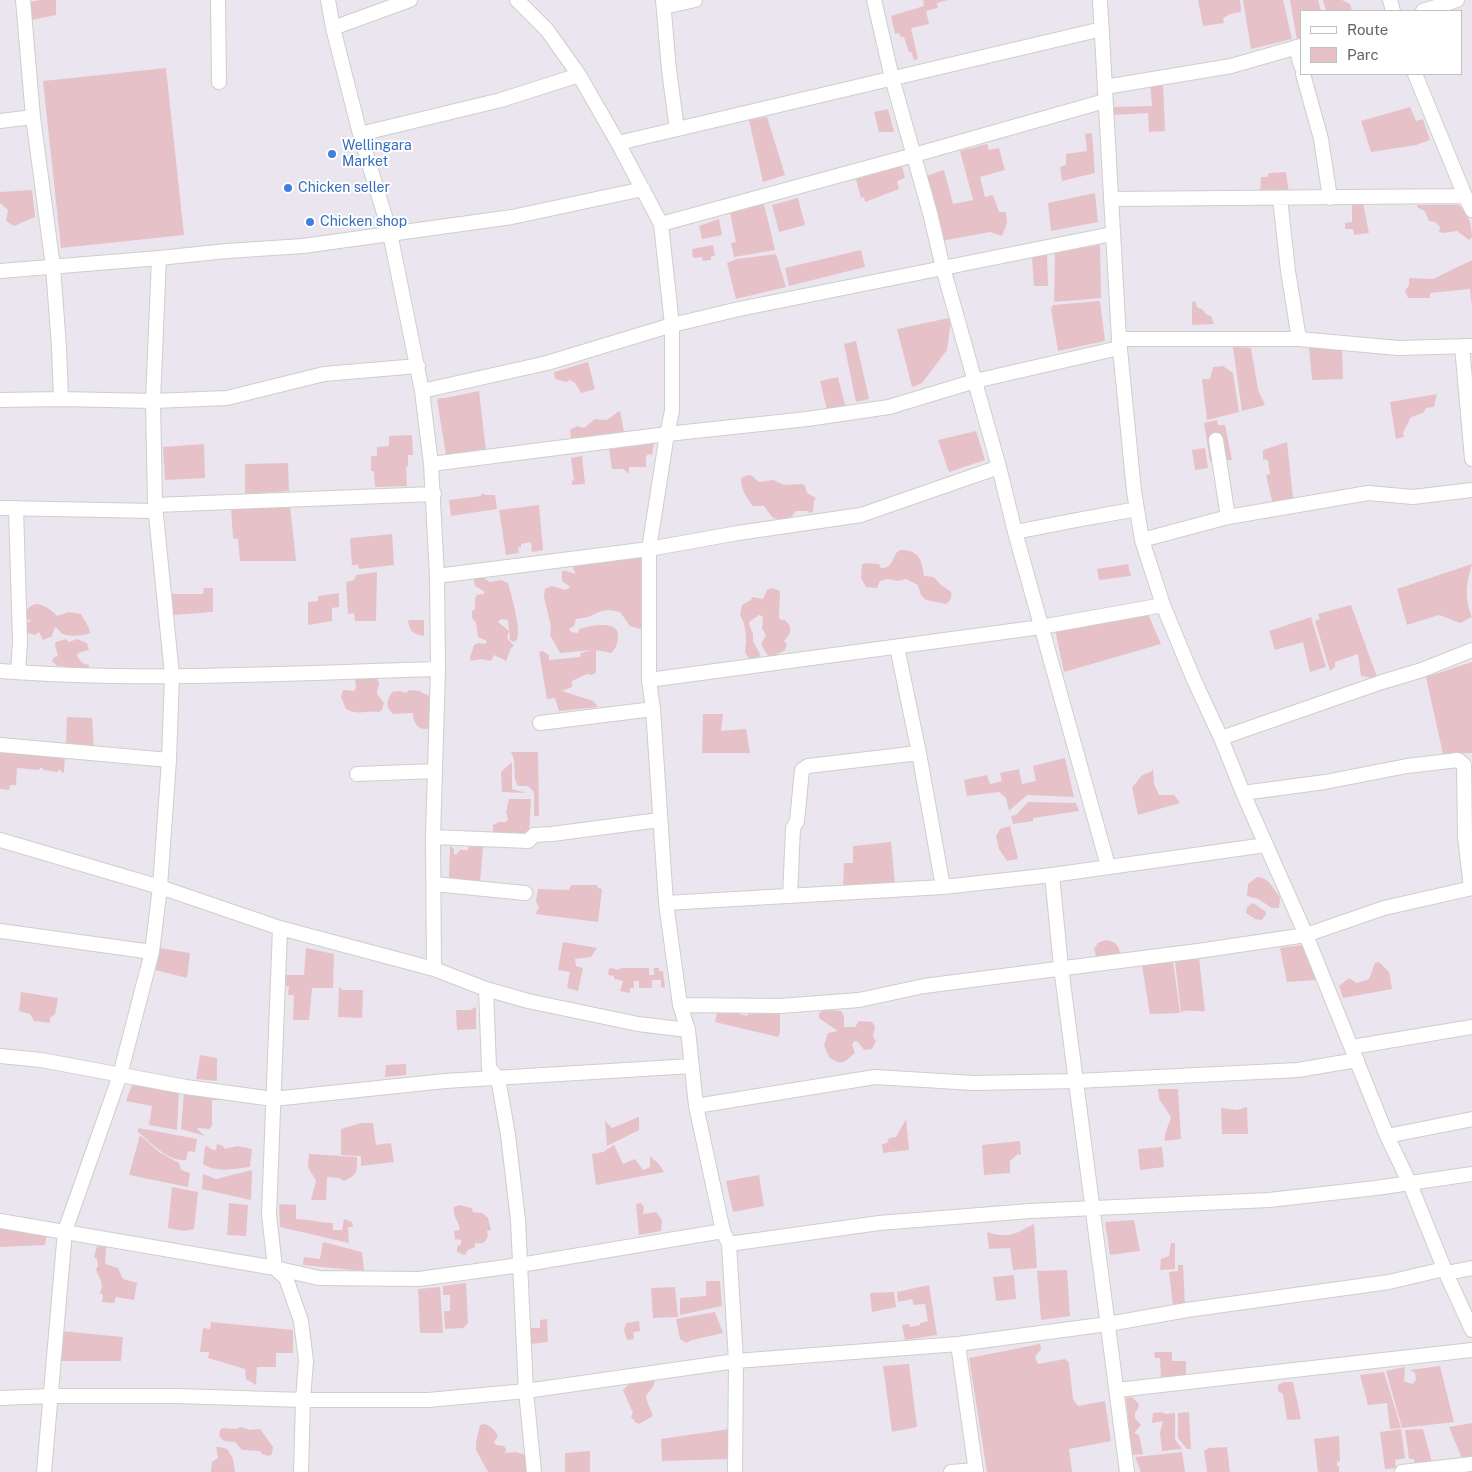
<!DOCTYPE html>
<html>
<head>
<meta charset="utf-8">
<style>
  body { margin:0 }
  #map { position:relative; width:1472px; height:1472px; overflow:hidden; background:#ebe5ef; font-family:"Public Sans",sans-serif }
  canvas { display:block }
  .legend { position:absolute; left:1300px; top:10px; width:162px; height:65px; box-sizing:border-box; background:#fff; border:1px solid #c0c2be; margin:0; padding:6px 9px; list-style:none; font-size:15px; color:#62665d }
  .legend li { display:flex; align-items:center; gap:10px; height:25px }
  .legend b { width:25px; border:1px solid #c0c2be }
</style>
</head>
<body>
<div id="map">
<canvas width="1472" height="1472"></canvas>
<ul class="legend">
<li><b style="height:6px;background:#fff"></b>Route</li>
<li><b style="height:14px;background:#e6c2c8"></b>Parc</li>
</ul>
</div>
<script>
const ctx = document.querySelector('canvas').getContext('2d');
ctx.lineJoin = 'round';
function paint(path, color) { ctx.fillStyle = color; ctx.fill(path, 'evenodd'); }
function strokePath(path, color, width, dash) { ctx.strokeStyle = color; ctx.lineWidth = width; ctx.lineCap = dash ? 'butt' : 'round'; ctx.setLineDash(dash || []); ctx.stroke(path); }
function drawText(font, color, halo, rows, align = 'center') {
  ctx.font = font + ' "Public Sans",sans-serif'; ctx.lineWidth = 4; ctx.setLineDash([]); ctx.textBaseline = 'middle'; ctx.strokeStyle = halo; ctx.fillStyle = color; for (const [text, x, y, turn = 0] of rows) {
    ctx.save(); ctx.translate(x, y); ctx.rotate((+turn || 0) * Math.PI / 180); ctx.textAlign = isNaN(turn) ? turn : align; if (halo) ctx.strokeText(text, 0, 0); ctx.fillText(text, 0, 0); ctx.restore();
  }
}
const green = new Path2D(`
  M40,0H56V15L32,20L30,2Z
  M923,0H948L937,3L938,8L926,11L929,24L911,28L918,59L914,60L911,52H909L904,37H901L899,33L895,34L891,16L924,6Z
  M1198,0H1240L1241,12L1230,14L1223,18L1224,23L1203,26Z
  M1243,0H1283L1292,39L1251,49Z
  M1290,0H1318L1321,11H1301V39L1297,40Z
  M1323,0H1342L1350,4L1352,11H1326Z
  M166,68L184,235L61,248L43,81Z
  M1163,81L1165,131L1149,132L1148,113L1112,115V107L1152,106L1150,82Z
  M1410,107L1416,121L1423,119L1430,140L1416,145L1371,152L1361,121Z
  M888,109L894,132H879L874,112Z
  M767,117L785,175L763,182L749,120Z
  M1092,133L1095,173L1062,181L1060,167L1066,165V154L1087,151L1085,134Z
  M987,144L989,150L999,148L1005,170L980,177L985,197L993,195L999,212H1006L1007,223L1002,236L990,232L941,241L926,176L944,170L953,204L973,200L960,151Z
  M902,166L905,178L897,181L899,189L865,202L864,197L861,198L856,179Z
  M1286,172L1289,193H1260L1261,177H1267L1269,173Z
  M32,190L35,217L14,226L6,221L8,210L0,203V192Z
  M1095,193L1098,222L1051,231L1048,203Z
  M798,198L805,225L779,232L772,205Z
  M1352,203H1363L1369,233L1354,235L1353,229H1345V223L1352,222Z
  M764,204L775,250L734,257L731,243L736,242L730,213Z
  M1417,205H1458C1468,210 1472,227 1472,237L1469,240L1457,231L1443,233L1439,232L1440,227L1435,222L1429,221C1426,215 1427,210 1418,208Z
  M719,219L722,235L702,239L699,226Z
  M713,245L715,255L711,257V260L703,261L702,257L693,258L692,249Z
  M1099,245H1100L1101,298L1054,302L1055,253Z
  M861,250L865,267L789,286L785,268Z
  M776,254L786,287L736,299L727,263L737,259Z
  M1047,255L1048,286H1034L1032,257Z
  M1472,260V307L1470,289L1430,293V298H1408L1405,291L1409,285V278L1433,279Z
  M1100,301L1105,341L1058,351L1051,309L1053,305Z
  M1195,301L1197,307L1203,310L1206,314L1211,316L1214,324L1192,325V302Z
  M949,318L951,321L947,350L922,383L912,387L897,329Z
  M856,341L869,399L856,402L844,344Z
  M1233,347L1251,348L1258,390L1265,405L1242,411Z
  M1309,348L1342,349L1343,379L1312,380Z
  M588,362L595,389L581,393L575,383L570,380L566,382L555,379L554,372Z
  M1223,366L1233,373L1239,412L1207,420L1202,379H1210L1213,367Z
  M838,377L845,405L827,410L820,381Z
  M479,391L486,451L446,455L437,400L440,398H445Z
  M1437,394L1434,407L1426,408L1423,413L1411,417L1403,433L1404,437L1396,439L1390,402Z
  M620,411L624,432L571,440L570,430L577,426L584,428L595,419C613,422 607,417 620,411Z
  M1217,420L1218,425H1225L1232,460L1210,461L1204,423Z
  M976,431L985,460L949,472L938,440Z
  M412,435L413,455H408V466L406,467L407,486L375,487L374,471H371V456H377V447L389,446V436Z
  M654,442L652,455L649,454L646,456V467H629V474L623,469H612L609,448Z
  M1287,442L1293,498L1273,505L1266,475L1270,474L1268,460L1263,459V450Z
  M204,444L205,478L165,480L163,447Z
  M1205,448L1208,468L1195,470L1192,450Z
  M582,456L585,484L572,485V481L574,480L571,458Z
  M288,463L289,491L245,494V464Z
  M748,475L752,476L759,482L773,480L784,485L802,484L805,486L807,493L816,498L814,501L813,512L810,513L807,511H796L792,516L783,521L772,517L764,506H753C746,497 741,490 741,478Z
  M482,493L485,495H495L497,509L451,516L449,500L481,496Z
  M539,505L543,550L532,552L531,542L521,544V547H518L519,553L506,555L499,510Z
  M290,506L296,561H240L238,539L233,538L231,508Z
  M392,534L394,565L359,569L358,565H352L350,540L351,538Z
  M901,550C919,550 922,560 924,576C935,577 933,576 941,585C943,587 948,589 951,592C952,597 951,601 946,604L926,600L921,595L918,585L906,579L898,581L888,579L880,581L877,588L866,587L861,578L862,565L865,563L879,564L881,568C892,568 892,560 897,552Z
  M640,555C644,560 644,570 641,575C643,587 638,599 647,608L643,628L640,629L630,626L620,612C604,608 602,611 588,617C584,618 580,618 576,619L574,626L569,629L571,632L578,633L579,629L583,628C594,625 621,620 618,639C617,645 615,650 611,653L596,650V672L592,675L587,674L572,681V687L562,691L593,701L598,707L559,711L555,698L547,699L539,652L543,651L549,655V660L580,657L581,653L592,650L560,653L550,635L551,626L544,597L545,589L551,586C558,586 565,593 570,587L562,581V571H566L576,574L573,569L574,565Z
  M1128,564L1131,576L1099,580L1097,569Z
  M1472,564C1466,586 1464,595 1472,617L1460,623L1439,615L1407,625L1397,589Z
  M377,572L376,621H355L354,613L348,614L346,582L354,580L356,575Z
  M481,576L490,582L501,580L508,583C512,597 521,628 517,640L513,642L510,640L508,620L501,619L498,622L509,631L507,638L514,646L511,648L506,661L494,655L491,661L481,659L471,661L470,658L474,645L478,643L485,644L487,641L478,637L476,623L472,618V611L475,609V598L477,595L484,594V591L475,586L474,579Z
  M204,588H213V612L173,615L172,594H203Z
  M771,588L778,590L780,592L779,617L781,620H785L790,626V633L784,641L787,644L785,650L776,655L774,658L768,656L761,644L766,635L762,629L763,619L762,616L759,615L750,621L749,624L753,634V641L760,654L759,657L756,659L749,658C742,651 747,647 746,639C746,631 744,621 740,615L742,605L751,600L752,597L763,599L767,590Z
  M339,593V607L332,608V621L308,625V602L318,601V596Z
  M36,604C43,604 52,610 57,616L69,612L81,614L89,628L90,633C84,636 67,637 61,633C59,631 58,628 55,627L52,636L43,640L39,632L35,635L25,632L24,624L31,621L25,618C26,610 28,606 36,604Z
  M1351,605L1377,677L1373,678L1361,676L1358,654L1335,662V667L1330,671L1315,621L1320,619L1318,614Z
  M1148,614L1161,644L1064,672L1055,630Z
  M1311,617L1326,667L1310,672L1303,642L1275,650L1269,631Z
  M408,620H424V636C413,634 409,631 408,620Z
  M66,639L69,642L77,639L87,643L89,650L78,653L77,656L82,663L89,665V672L66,670L62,666H57L52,661L53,658L58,656L55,645L56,642Z
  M1472,662V753L1443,754L1426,677Z
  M376,676L379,683L377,694L384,703L382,710L379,712C367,710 358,716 346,709L341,697L343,690L354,691L356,688L355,677Z
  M409,690L419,691L433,698L431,728C419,732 413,724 413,713L393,714C385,707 387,700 392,692L399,691L406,693Z
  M703,714H723L721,731L746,729L750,753H702Z
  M67,717L92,718L94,748L66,745Z
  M0,751L65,757L64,773L61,772V770H58V772L43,770V768H40L39,770L17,768L16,785H10L9,790L0,789Z
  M511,752H538L539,816H534V792L528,786H518C511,776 518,764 511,752Z
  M1065,758L1074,797L1027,795L1009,811L1006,798L999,792L967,796L964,780L987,775L990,784L1002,781L1000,773L1019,769L1022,784L1036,781L1033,766Z
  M512,762V789L527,793L502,792L501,772Z
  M1153,769L1154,784L1159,795H1174L1180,803L1138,815L1132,787C1137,783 1138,778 1143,775C1148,772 1150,774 1153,769Z
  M509,799H531L529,835L493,834V825L499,822H506L508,819L506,812Z
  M1028,802L1076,803L1079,811L1033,818V821L1013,824L1011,816L1016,815Z
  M1010,826L1018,859L1007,861L999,849L996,836L1000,829Z
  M891,842L895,883L843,886L844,863H853V846Z
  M450,846L454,849V854L456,855L460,850H468L469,846L483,847L480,883L449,878Z
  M1257,877C1269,877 1273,889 1280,897L1279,908H1272L1258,899L1247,896L1248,884Z
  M571,885H597L598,888L602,889L598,922L535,914L539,908L536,901L538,889L569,890Z
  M1253,903L1265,911L1266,914L1262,920L1255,919L1246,913L1247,907Z
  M1105,940C1115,941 1120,945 1120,956L1101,961L1096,956L1094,949L1098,943Z
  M563,942L597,948L591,957L575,959L576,966L583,968L578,991L567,988L570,972L558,970Z
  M1302,945L1316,980L1287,982L1280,948Z
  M160,948L190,953L187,978L155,970Z
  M306,948L334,954L333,988H312L309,1020H293L294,995H288L289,986H286V975H304Z
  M1199,958L1205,1011C1197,1012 1187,1009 1181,1012L1175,961Z
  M1173,961L1180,1013L1150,1014L1142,966Z
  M1379,962L1389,972L1392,989L1343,998L1339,986L1349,978L1357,983L1369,979L1375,963Z
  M612,968L618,970L622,968H649V975H654V968H659V971H663L665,988L661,987V980H652V988H639V981H634V988H630V993L620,991L623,981L614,979V976L608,975L609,969Z
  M339,987L343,990H363L362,1018L338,1017Z
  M21,992L58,998L55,1014L50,1018V1023L34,1021L30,1014L19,1011Z
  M476,1007V1029L457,1030L456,1010H470Z
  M718,1009L739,1010V1014L747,1016L749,1014H780V1032L778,1037L715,1022Z
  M824,1010L841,1011L844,1016V1027H855L859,1021L872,1022L875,1026L873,1037L876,1041L872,1049L864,1050L858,1042L855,1041L852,1044L855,1053C844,1062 843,1067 829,1057L824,1045L828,1033L838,1031L819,1018V1013Z
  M200,1055L217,1058V1081L196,1079Z
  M406,1064V1075L385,1077L386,1065Z
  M132,1085L179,1092L177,1130L149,1125L152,1106L126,1101Z
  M1158,1089H1178L1181,1139L1165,1141C1164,1131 1169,1126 1171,1117L1159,1099Z
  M184,1092L232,1100H212V1126L209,1129L198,1128L197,1129L205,1136L181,1129Z
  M1247,1107L1248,1134H1222L1221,1108L1237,1110Z
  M639,1117V1130L607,1146L605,1121L612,1128Z
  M906,1119L909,1150L883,1153L882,1144L887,1143L889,1138L896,1137Z
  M361,1123H373L376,1145L391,1143L394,1162L361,1166V1156L341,1155V1129Z
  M139,1128L197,1139L195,1152L188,1151L186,1160C167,1162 151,1142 137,1131Z
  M140,1135L159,1152L179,1163L181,1170L190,1173L188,1187L129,1175Z
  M1020,1141L1021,1155L1018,1154L1010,1161V1173L984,1175L982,1145Z
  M217,1144L223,1146L225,1149L237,1146L252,1149L250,1167C233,1169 218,1173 203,1164L205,1147L207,1146L211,1149L216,1150Z
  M614,1145L623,1164L635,1159L643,1170L650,1167V1156L659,1164L664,1172L596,1185L592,1154L603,1152Z
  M1162,1147L1164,1167L1140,1170L1138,1149Z
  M309,1154L357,1157C357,1173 358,1174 344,1181L339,1178L327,1177L326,1200H311L316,1181L308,1167Z
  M252,1170L251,1200L202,1189L203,1174L216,1179Z
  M759,1175L764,1206L733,1212L726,1181Z
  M172,1187L198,1192L194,1229L184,1231L168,1228Z
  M229,1203L248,1205L246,1236L227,1235Z
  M641,1203L644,1207L643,1214L656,1212L662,1220L661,1231L639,1235L636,1204Z
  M279,1204L296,1205V1219C309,1219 320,1223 333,1223V1230H342L344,1219L352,1222L353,1227H348L349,1243L280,1227Z
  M459,1205L472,1208L473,1212L482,1213L488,1218L491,1230L487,1231L488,1236C485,1243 483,1244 475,1243V1247L468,1250L465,1255L457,1252V1247L461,1244V1240L455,1239L454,1231L460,1230C459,1221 452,1216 454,1207Z
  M1134,1220L1140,1251L1110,1255L1105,1222Z
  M1034,1224L1037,1268L1013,1270L1010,1248L989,1249L987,1232C1008,1239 1015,1234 1034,1224Z
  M0,1227L47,1234L45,1245L0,1247Z
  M323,1242L362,1252L364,1271L303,1265L304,1257L320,1259Z
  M1171,1243H1175V1269L1160,1270L1161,1259L1169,1256Z
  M97,1246L106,1247L105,1264L118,1268L123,1279L137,1283L134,1300L116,1297L114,1303L102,1302L103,1295L100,1293C105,1283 98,1277 96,1269L98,1266L97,1259L94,1257Z
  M1178,1265H1183L1185,1305L1173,1306L1169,1272L1178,1271Z
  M1067,1270L1070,1316L1041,1320L1037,1271Z
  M1014,1275L1016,1299L996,1301L993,1277Z
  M706,1281H720L722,1306L680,1315V1298L706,1296Z
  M466,1283L468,1323L463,1328L445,1329L444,1311H450V1295H443V1286Z
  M929,1285L937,1335L905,1340L902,1325L909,1324L910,1327L920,1325V1323L928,1321L925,1304L914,1305L912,1299L898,1302L897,1292Z
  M440,1287L443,1333H420L418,1289Z
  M675,1287L678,1317L653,1318L651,1288Z
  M894,1292L896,1307L872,1312L870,1293Z
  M715,1312L723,1333L692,1340L686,1343L680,1339L676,1319Z
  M547,1319L548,1342L530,1344L531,1328H540V1320Z
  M639,1321L640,1331L633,1332L634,1339L627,1340L624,1330L626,1323Z
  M211,1322L293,1330V1353H276V1367H257L256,1385L246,1379L245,1369L208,1358L209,1352H200L203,1328L210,1329Z
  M61,1331L123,1337L121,1361H60Z
  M1040,1344L1041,1349L1035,1357L1038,1364L1065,1359L1069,1363L1073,1399L1078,1406L1105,1401L1111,1441L1069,1449L1072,1472H987L969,1358Z
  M1154,1352H1172V1361H1186V1376L1161,1379L1160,1358H1155Z
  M909,1364L917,1427L892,1432L883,1366Z
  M1440,1366L1454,1422L1402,1428L1386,1371L1405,1367L1404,1381L1412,1384L1416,1380L1415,1373L1410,1370Z
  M1384,1372L1401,1428L1390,1429L1387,1403L1368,1405L1360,1375Z
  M655,1378L654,1385L646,1396C647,1404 651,1409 653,1416L639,1424L635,1422L631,1417L633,1413L623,1390L628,1385L629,1382Z
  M1284,1382H1293L1301,1419L1287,1420L1283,1394L1278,1391V1385Z
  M1132,1397L1139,1404L1138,1409L1135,1412V1418L1141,1425L1134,1433L1139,1435L1143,1454L1132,1455L1126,1398Z
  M1162,1412L1165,1414L1175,1413V1439L1182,1449L1162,1451L1160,1433L1163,1421L1152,1423L1153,1413Z
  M1189,1412L1191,1449H1187L1178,1438V1413Z
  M1472,1423V1462L1464,1463L1449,1427Z
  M484,1424C490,1425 495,1430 498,1436L494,1442L496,1445L504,1446L506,1449L505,1453L516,1452L528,1456L531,1472H488L476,1450V1443L480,1425Z
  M241,1427L249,1430L260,1429L273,1447L272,1454L269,1456L262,1454L260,1451L242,1450L235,1442L224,1441L219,1436L220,1430L223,1428L235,1429Z
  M729,1429V1459L662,1461L661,1439Z
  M1401,1429L1405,1458L1395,1460L1396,1468L1385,1469L1380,1432Z
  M1423,1429L1433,1466L1415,1467L1414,1459H1409L1405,1430Z
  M1339,1436L1340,1461L1337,1462V1466H1339V1472H1318L1314,1439Z
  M216,1447H220L227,1449L233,1459L235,1472H211L212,1462L218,1458Z
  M1227,1447L1230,1472H1207L1204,1451L1209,1448Z
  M590,1451V1472H565V1453Z
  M1182,1452L1185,1472H1141L1135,1457Z`);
const minor = new Path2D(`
  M23,0L33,117L53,267L59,347L61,399
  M218,0L219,82
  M328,0L333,28L360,134L390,233L422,391L431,464L437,576L438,669L433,837L434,969
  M517,0L547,30L579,75L618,143L661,224L672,325V411L667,434L649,549V680L653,709L666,903L680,1005L688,1030L696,1106L723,1231L729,1244L736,1361L735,1472
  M663,0L669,70L677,129
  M874,0L892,78L930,213L943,268L999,467L1015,532L1108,866
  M1100,0L1119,339L1134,491L1142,540L1163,605L1194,680L1221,738L1243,793L1306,935L1387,1136L1410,1184L1446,1273L1472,1330
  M1390,0L1393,11
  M664,7L695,0
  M1423,11L1457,0
  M333,28L410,0
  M1296,47L1301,66
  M1303,74L1321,139L1330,198
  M1415,74L1465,196L1472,210
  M1105,87L1231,66L1301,46
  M0,121L33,117
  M360,134L501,100L579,75
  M618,143L1102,29
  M1280,198L1288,271L1299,339
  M1111,199L1465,196
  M661,224L914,155L1105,101
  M0,271L159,258L227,251L303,246L512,217L643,189
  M1119,339H1299L1398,348L1472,346
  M1462,346L1472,459
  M422,391L547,363L672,325L739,309L1112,234
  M0,400L61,399L153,401L227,398L324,374L418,366
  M1216,440L1228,517
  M431,464L667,434L807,419L889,407L975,381L1119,348
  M155,505L434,494
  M0,508L155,511
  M16,508L20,641L18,672
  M1015,532L1082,519L1137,509
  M1142,540L1228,517L1368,493L1413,497L1472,490
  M437,576L649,549L738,533L861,515L999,467
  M897,647L919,753L943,887
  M0,671C146,682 293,673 438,669
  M649,680L1041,627L1163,605
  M540,723L653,709
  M1221,738L1382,682L1422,670L1472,650
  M0,745L169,760
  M357,774L435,771
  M1243,793L1325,782L1407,766L1458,760L1464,765L1465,837L1471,888
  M433,837L528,841L534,835L552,834L659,820
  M0,840L160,887L280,928L434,969L486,989L528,1001L638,1024L688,1030
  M1052,875L1061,967L1127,1472
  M434,884L525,893
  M790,896L793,828L797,821L802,770L808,766L919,753
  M666,903L943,887L1052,875L1266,845
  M280,928L269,1214L275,1268L286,1278L301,1321L306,1361L303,1400L301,1472
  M0,931L152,952
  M486,989L489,1068L498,1078L508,1135L518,1220L526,1391L534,1472
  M680,1005L780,1006L859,1000L924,986L1198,951L1306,935L1384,908L1472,888
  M1352,1047L1472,1027
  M0,1056L41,1060L186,1087L273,1099L445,1081L692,1066
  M696,1106L875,1077L974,1083L1077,1081L1298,1070L1357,1060
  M1387,1136L1472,1119
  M0,1221L275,1268L319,1278L419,1279L520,1265L723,1231
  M729,1244L879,1223L1030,1211L1269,1200L1376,1188L1472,1174
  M1446,1273L1472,1268
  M958,1344L976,1472
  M1117,1390L1472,1350
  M0,1398L50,1396H177L303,1400H428L526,1391L736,1361L958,1344L1108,1324L1187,1310L1389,1282L1444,1269
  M44,1472L65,1231L120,1075L152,952L160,887L169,760L172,675L155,505L153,401L159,258
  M951,1472L976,1470
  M1402,1472L1472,1464`);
const markers = [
  [332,154,5,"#3f7fe0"],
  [288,188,5,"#3f7fe0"],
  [310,222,5,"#3f7fe0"]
];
const shopNames = [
  ["Wellingara",342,146],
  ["Market",342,162],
  ["Chicken seller",298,188],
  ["Chicken shop",320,222]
];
paint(green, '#e6c2c8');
strokePath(minor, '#ccd0c9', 16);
strokePath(minor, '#fff', 14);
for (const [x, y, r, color] of markers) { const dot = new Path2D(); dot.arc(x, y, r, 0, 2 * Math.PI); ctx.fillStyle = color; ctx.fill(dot); strokePath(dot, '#fff', 2); }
drawText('14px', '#366cbe', '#fff', shopNames, 'left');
</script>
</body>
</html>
